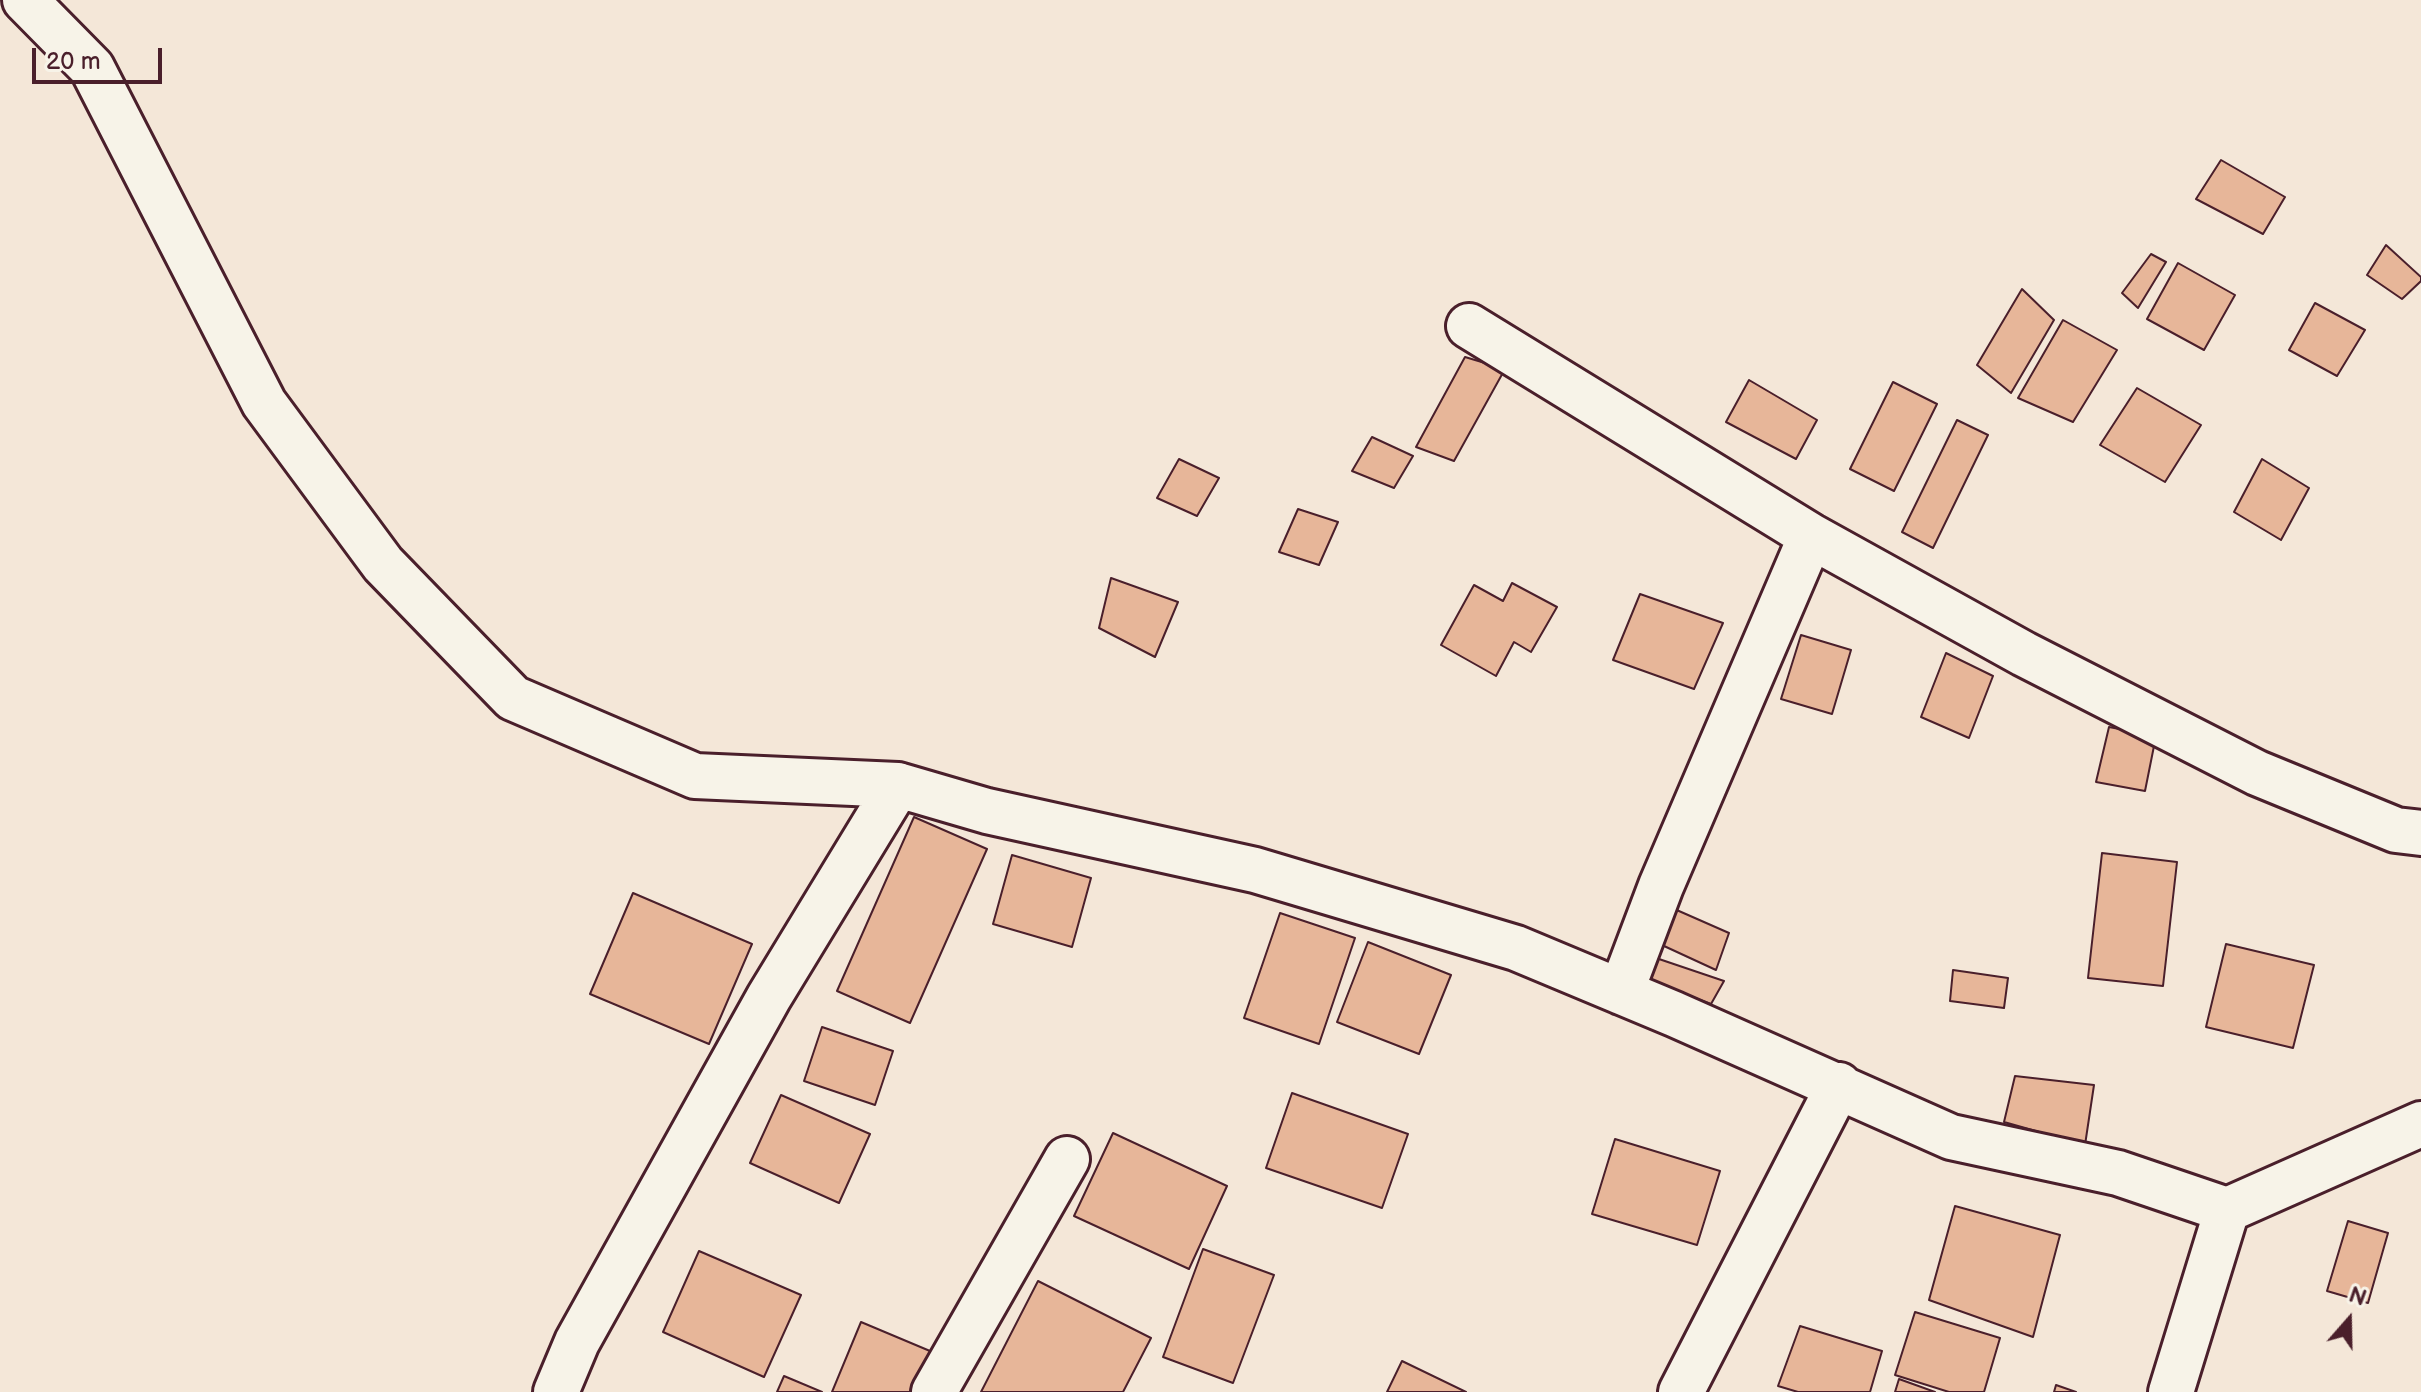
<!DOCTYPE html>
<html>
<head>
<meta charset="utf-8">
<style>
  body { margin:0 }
  #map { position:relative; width:2421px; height:1392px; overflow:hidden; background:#f4e7d8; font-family:"Balsamiq Sans",sans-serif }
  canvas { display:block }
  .north { position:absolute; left:2309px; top:1280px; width:80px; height:80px; -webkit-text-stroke:6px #f7f3e8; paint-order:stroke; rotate:20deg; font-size:22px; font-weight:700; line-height:32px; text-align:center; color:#4a1f2b }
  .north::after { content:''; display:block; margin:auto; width:28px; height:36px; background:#4a1f2b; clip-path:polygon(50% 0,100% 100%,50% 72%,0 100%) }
  .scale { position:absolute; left:32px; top:48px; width:130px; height:36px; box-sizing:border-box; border:4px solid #4a1f2b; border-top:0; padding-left:10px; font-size:24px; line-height:28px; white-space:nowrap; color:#4a1f2b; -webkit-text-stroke:6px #f7f3e8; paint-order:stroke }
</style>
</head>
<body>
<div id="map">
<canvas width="2421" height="1392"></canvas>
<div class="north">N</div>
<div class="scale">20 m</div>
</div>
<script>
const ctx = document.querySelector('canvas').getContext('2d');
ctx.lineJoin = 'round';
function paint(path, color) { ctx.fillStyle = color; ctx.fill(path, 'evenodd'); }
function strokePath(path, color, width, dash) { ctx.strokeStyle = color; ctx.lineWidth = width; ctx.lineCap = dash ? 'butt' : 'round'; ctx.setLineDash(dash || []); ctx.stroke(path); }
const building = new Path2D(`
  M2221,160L2285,197L2263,234L2196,199Z
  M2386,245L2421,277V281L2402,299L2367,275Z
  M2151,254L2166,262L2138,308L2122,293Z
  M2178,263L2235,295L2204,350L2147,319Z
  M2022,289L2054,320L2011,393L1977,365Z
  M2315,303L2365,330L2337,376L2289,350Z
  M2063,320L2117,350L2073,422L2018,398Z
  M1465,357L1505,369L1454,461L1416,447Z
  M1749,380L1817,420L1796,459L1726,422Z
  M1893,382L1937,404L1894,491L1850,469Z
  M2137,388L2201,425L2165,482L2100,445Z
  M1957,420L1988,435L1933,548L1902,532Z
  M1372,437L1413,456L1394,488L1352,471Z
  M1179,459L1219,478L1197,516L1157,498Z
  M2262,459L2309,488L2281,540L2234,512Z
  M1298,509L1338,522L1319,565L1279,552Z
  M1111,578L1178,602L1155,657L1099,628Z
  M1512,583L1557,607L1531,652L1514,642L1496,676L1441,645L1474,585L1503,601Z
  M1640,594L1723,623L1694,689L1613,660Z
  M1801,635L1851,650L1832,714L1781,699Z
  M1946,653L1993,676L1969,738L1921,717Z
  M2109,727L2156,736L2145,791L2096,782Z
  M914,817L987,849L910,1023L837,991Z
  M2102,853L2177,862L2163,986L2088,978Z
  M1012,855L1091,878L1072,947L993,924Z
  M633,893L752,944L709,1044L590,994Z
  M1663,904L1729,933L1716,970L1651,940Z
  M1280,913L1355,938L1319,1044L1244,1018Z
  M1368,942L1451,975L1419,1054L1337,1022Z
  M2226,944L2314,965L2293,1048L2206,1027Z
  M1656,958L1724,981L1711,1004L1650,981Z
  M1953,970L2008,978L2004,1008L1950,1001Z
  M822,1027L893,1051L875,1105L804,1081Z
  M2015,1076L2094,1085L2085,1145L2004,1122Z
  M1292,1093L1408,1134L1382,1208L1266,1168Z
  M781,1095L870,1134L839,1203L750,1163Z
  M1113,1133L1227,1186L1189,1269L1074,1216Z
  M1615,1139L1720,1171L1697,1245L1592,1214Z
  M1955,1206L2060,1235L2033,1337L1929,1300Z
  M2348,1221L2388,1233L2368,1303L2327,1291Z
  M1203,1249L1274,1275L1233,1383L1163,1357Z
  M699,1251L801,1295L764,1377L663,1332Z
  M1038,1281L1151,1338L1123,1392H981Z
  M1915,1312L2000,1338L1984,1392H1949L1895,1375Z
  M861,1322L930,1351L913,1392H832Z
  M1800,1326L1882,1351L1870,1392H1798L1778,1386Z
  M1402,1361L1466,1392H1387Z
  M784,1376L822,1392H777Z
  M1899,1379L1935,1392H1895Z
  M2056,1385L2076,1392H2054Z`);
const minor = new Path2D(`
  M25,0L92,68L264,403L383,564L513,698L695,776L898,785L987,811L1255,870L1516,948L1674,1014L1951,1137L2118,1173L2227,1210L2421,1124
  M1469,326L1811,536L2024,654L2257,773L2396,830L2421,833
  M1621,992L1661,886L1811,536
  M556,1392L577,1342L769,997L898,785
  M934,1392L1067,1159
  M1681,1392L1839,1085
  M2171,1392L2227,1210`);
paint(building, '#e7b699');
strokePath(building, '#4a1f2b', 2);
strokePath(minor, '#4a1f2b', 50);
strokePath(minor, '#f7f3e8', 44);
</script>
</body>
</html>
